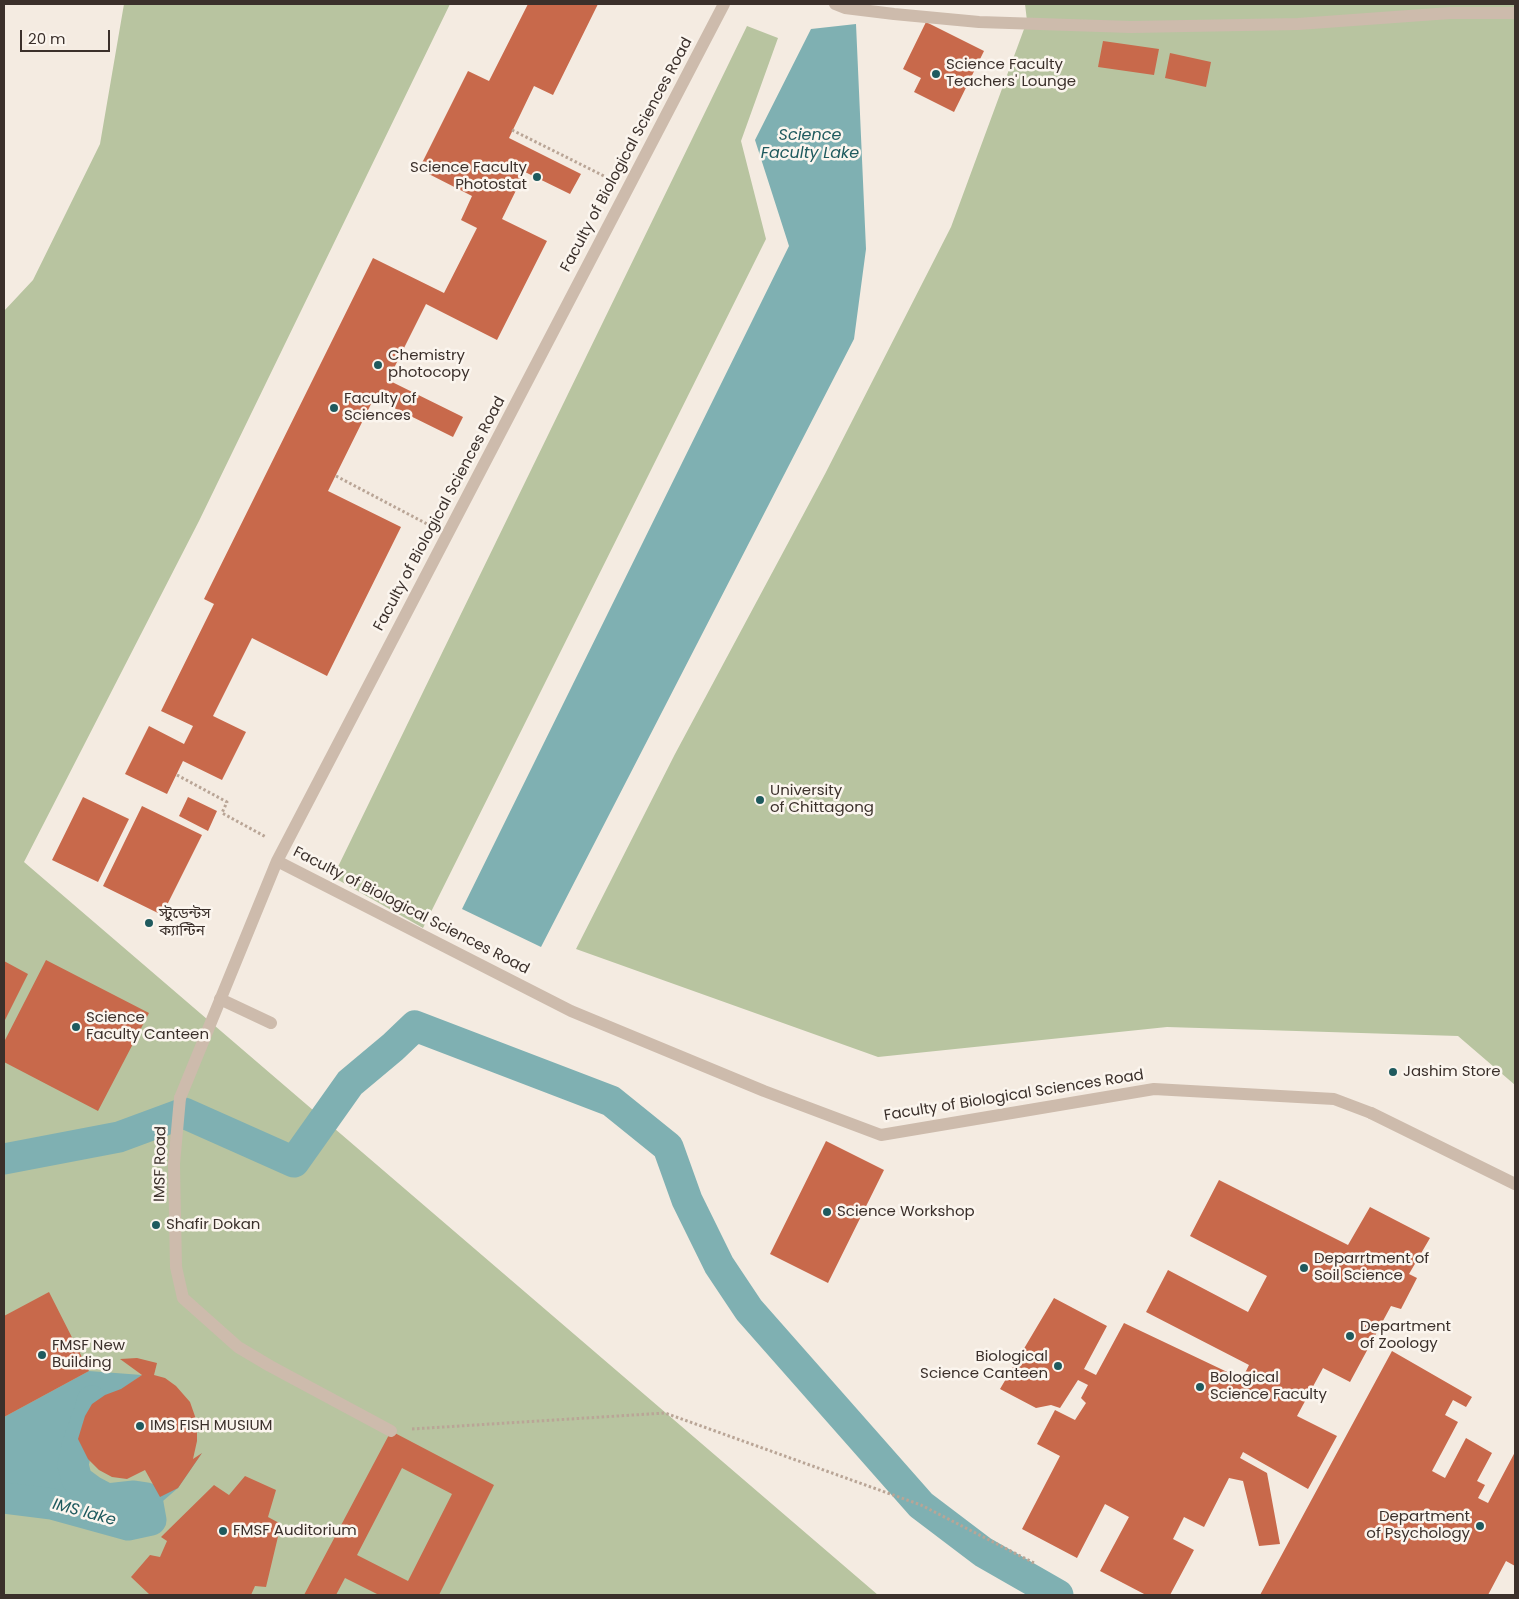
<!DOCTYPE html>
<html>
<head>
<meta charset="utf-8">
<style>
  body { margin:0 }
  #map { position:relative; width:1519px; height:1599px; overflow:hidden; background:#f4ebe1; font-family:Poppins,sans-serif }
  canvas { display:block }
  .frame { position:absolute; inset:0; border:5px solid #3b302b; pointer-events:none }
  .scale { position:absolute; left:20px; top:30px; width:90px; height:22px; box-sizing:border-box; border:2px solid #3b302b; border-top:0; padding-left:6px; font-size:15px; line-height:18px; white-space:nowrap; color:#3b302b; -webkit-text-stroke:4px #fbf5ee; paint-order:stroke }
</style>
</head>
<body>
<div id="map">
<canvas width="1519" height="1599"></canvas>
<div class="frame"></div>
<div class="scale">20 m</div>
</div>
<script>
const ctx = document.querySelector('canvas').getContext('2d');
ctx.lineJoin = 'round';
function paint(path, color) { ctx.fillStyle = color; ctx.fill(path, 'evenodd'); }
function strokePath(path, color, width, dash) { ctx.strokeStyle = color; ctx.lineWidth = width; ctx.lineCap = dash ? 'butt' : 'round'; ctx.setLineDash(dash || []); ctx.stroke(path); }
function drawText(font, color, halo, rows, align = 'center') {
  ctx.font = font + ' Poppins,"Noto Sans Bengali",sans-serif'; ctx.lineWidth = 5; ctx.setLineDash([]); ctx.textBaseline = 'middle'; ctx.strokeStyle = halo; ctx.fillStyle = color; for (const [text, x, y, turn = 0] of rows) {
    ctx.save(); ctx.translate(x, y); ctx.rotate((+turn || 0) * Math.PI / 180); ctx.textAlign = isNaN(turn) ? turn : align; if (halo) ctx.strokeText(text, 0, 0); ctx.fillText(text, 0, 0); ctx.restore();
  }
}
const green = new Path2D(`
  M124,4H450L199,521L24,862L878,1595H4V311L33,280L100,144Z
  M1025,4H1515V1085L1458,1036L1167,1027L878,1057L576,949L675,754L825,474L951,227L1027,21Z
  M747,26L778,38L741,141L766,239L423,928L333,877Z`);
const water = new Path2D(`
  M856,24L866,249L854,339L541,947L462,909L789,246L755,140L811,29Z
  M89,1371L142,1375L85,1416L75,1456L80,1473L87,1489L115,1503L151,1501L202,1453L178,1488L149,1513H128L82,1508L42,1496L7,1489L4,1490V1417Z`);
const canal = new Path2D(`
  M4,1159L119,1137L184,1113L294,1162L350,1083L393,1047L415,1026L611,1101L668,1147L687,1200L719,1265L749,1310L921,1505L983,1552L1058,1595
  M4,1498L52,1504L128,1525L151,1520L147,1498L134,1496L107,1499L92,1491L77,1480L73,1465L77,1446L92,1404V1401`);
const building = new Path2D(`
  M528,4H598L553,95L534,86L509,138L581,174L570,194L525,172L502,219L547,241L497,340L426,304L388,380L463,417L453,437L374,398L328,491L401,527L327,676L252,638L213,716L246,732L222,780L183,761L167,794L125,774L149,726L184,744L193,726L161,711L214,604L204,599L373,258L444,293L477,228L461,220L472,196L419,169L468,71L489,81Z
  M926,22L984,51L954,112L914,92L921,78L903,69Z
  M1103,41L1159,49L1154,75L1098,67Z
  M1170,53L1211,62L1206,87L1165,78Z
  M83,797L129,819L98,882L52,860Z
  M188,797L217,811L208,831L179,816Z
  M142,806L202,835L162,915L103,886Z
  M46,960L149,1013L98,1111L4,1062V1042Z
  M4,961L28,974L4,1022Z
  M826,1141L884,1170L828,1283L770,1254Z
  M1219,1180L1348,1245L1370,1207L1430,1238L1409,1274L1417,1278L1401,1309L1391,1306L1350,1382L1323,1368L1297,1416L1337,1436L1308,1489L1243,1452L1240,1458L1267,1473L1280,1544L1259,1546L1243,1481L1229,1478L1204,1527L1184,1517L1173,1539L1194,1550L1170,1595H1146L1100,1571L1129,1517L1105,1504L1077,1558L1022,1529L1060,1456L1037,1444L1055,1410L1075,1420L1086,1403L1081,1398L1088,1385L1078,1380L1060,1408L1051,1405L1036,1408L1000,1389L1054,1298L1107,1326L1084,1369L1096,1375L1124,1323L1242,1379L1249,1365L1146,1312L1168,1270L1248,1312L1267,1276L1190,1236Z
  M49,1292L89,1371L4,1417V1316Z
  M1392,1351L1472,1397L1466,1407L1453,1400L1445,1415L1458,1422L1432,1471L1445,1478L1466,1438L1492,1453L1477,1481L1485,1485L1478,1498L1488,1503L1515,1452V1566L1506,1561L1488,1595H1260Z
  M137,1358L157,1363L154,1375L165,1378L176,1386L190,1402L197,1422V1441L193,1459L202,1453L178,1488L160,1497L145,1470L127,1479L112,1477L99,1470L88,1459L78,1439L85,1416L92,1404L105,1395L121,1389L142,1375L120,1359Z
  M391,1431L494,1485L439,1595H379L345,1578L336,1595H304ZM402,1468L452,1494L408,1581L357,1555Z
  M245,1476L276,1490L268,1517L281,1524L266,1587L255,1586L251,1595H150L131,1577L150,1555L160,1557L167,1541L161,1537L214,1485L229,1495Z`);
const path = new Path2D(`
  M512,130L610,179
  M336,476L429,525
  M177,775L227,802L222,813L266,837
  M412,1429L665,1413L921,1505L1036,1564`);
const service = new Path2D(`
  M220,999L271,1023
  M180,1098L174,1164L176,1267L183,1298L238,1347L270,1366L391,1431
  M1371,1113L1515,1184`);
const minor = new Path2D(`
  M835,4L845,8L894,14L979,22L1131,27L1298,24L1450,13H1515`);
const tertiary = new Path2D(`
  M277,861L571,1011L764,1091L881,1135L1154,1089L1334,1099L1371,1113
  M180,1098L277,861L724,4`);
const markers = [
  [936,74,5,"#1f5a5e"],
  [537,177,5,"#1f5a5e"],
  [378,365,5,"#1f5a5e"],
  [334,408,5,"#1f5a5e"],
  [760,800,5,"#1f5a5e"],
  [149,923,5,"#1f5a5e"],
  [76,1027,5,"#1f5a5e"],
  [1393,1072,5,"#1f5a5e"],
  [827,1212,5,"#1f5a5e"],
  [156,1225,5,"#1f5a5e"],
  [1304,1268,5,"#1f5a5e"],
  [1350,1336,5,"#1f5a5e"],
  [42,1355,5,"#1f5a5e"],
  [1058,1366,5,"#1f5a5e"],
  [1200,1387,5,"#1f5a5e"],
  [140,1426,5,"#1f5a5e"],
  [1480,1526,5,"#1f5a5e"],
  [223,1531,5,"#1f5a5e"]
];
const poiNames = [
  ["Science Faculty",946,65],
  ["Teachers' Lounge",946,82],
  ["Science Faculty",527,168,"right"],
  ["Photostat",527,185,"right"],
  ["Chemistry",388,356],
  ["photocopy",388,373],
  ["Faculty of",344,399],
  ["Sciences",344,416],
  ["University",770,791],
  ["of Chittagong",770,808],
  ["স্টুডেন্টস",159,914],
  ["ক্যান্টিন",159,931],
  ["Science",86,1018],
  ["Faculty Canteen",86,1035],
  ["Jashim Store",1403,1072],
  ["Science Workshop",837,1212],
  ["Shafir Dokan",166,1225],
  ["Deparrtment of",1314,1259],
  ["Soil Science",1314,1276],
  ["Department",1360,1327],
  ["of Zoology",1360,1344],
  ["FMSF New",52,1346],
  ["Building",52,1363],
  ["Biological",1048,1357,"right"],
  ["Science Canteen",1048,1374,"right"],
  ["Bological",1210,1378],
  ["Science Faculty",1210,1395],
  ["IMS FISH MUSIUM",150,1426],
  ["Department",1470,1517,"right"],
  ["of Psychology",1470,1534,"right"],
  ["FMSF Auditorium",233,1531]
];
const streetNames = [
  ["Faculty of Biological Sciences Road",627,155,-62],
  ["Faculty of Biological Sciences Road",440,514,-62],
  ["Faculty of Biological Sciences Road",411,911,27],
  ["Faculty of Biological Sciences Road",1014,1096,-9],
  ["IMSF Road",161,1164,-89]
];
const waterNames = [
  ["Science",810,136],
  ["Faculty Lake",810,154],
  ["IMS lake",84,1513,15]
];
paint(green, '#b8c4a0');
paint(water, '#7fb0b2');
strokePath(canal, '#7fb0b2', 31);
paint(building, '#c8694b');
strokePath(path, '#b9a596', 3, [2.5, 2.5]);
strokePath(service, '#cdbbac', 12);
strokePath(minor, '#cdbbac', 12);
strokePath(tertiary, '#cdbbac', 12);
for (const [x, y, r, color] of markers) { const dot = new Path2D(); dot.arc(x, y, r, 0, 2 * Math.PI); ctx.fillStyle = color; ctx.fill(dot); strokePath(dot, '#fbf5ee', 2); }
drawText('15px', '#3b302b', '#fbf5ee', poiNames, 'left');
drawText('15px', '#3b302b', '#fbf5ee', streetNames);
drawText('italic 16px', '#1f5a5e', '#fbf5ee', waterNames);
</script>
</body>
</html>
